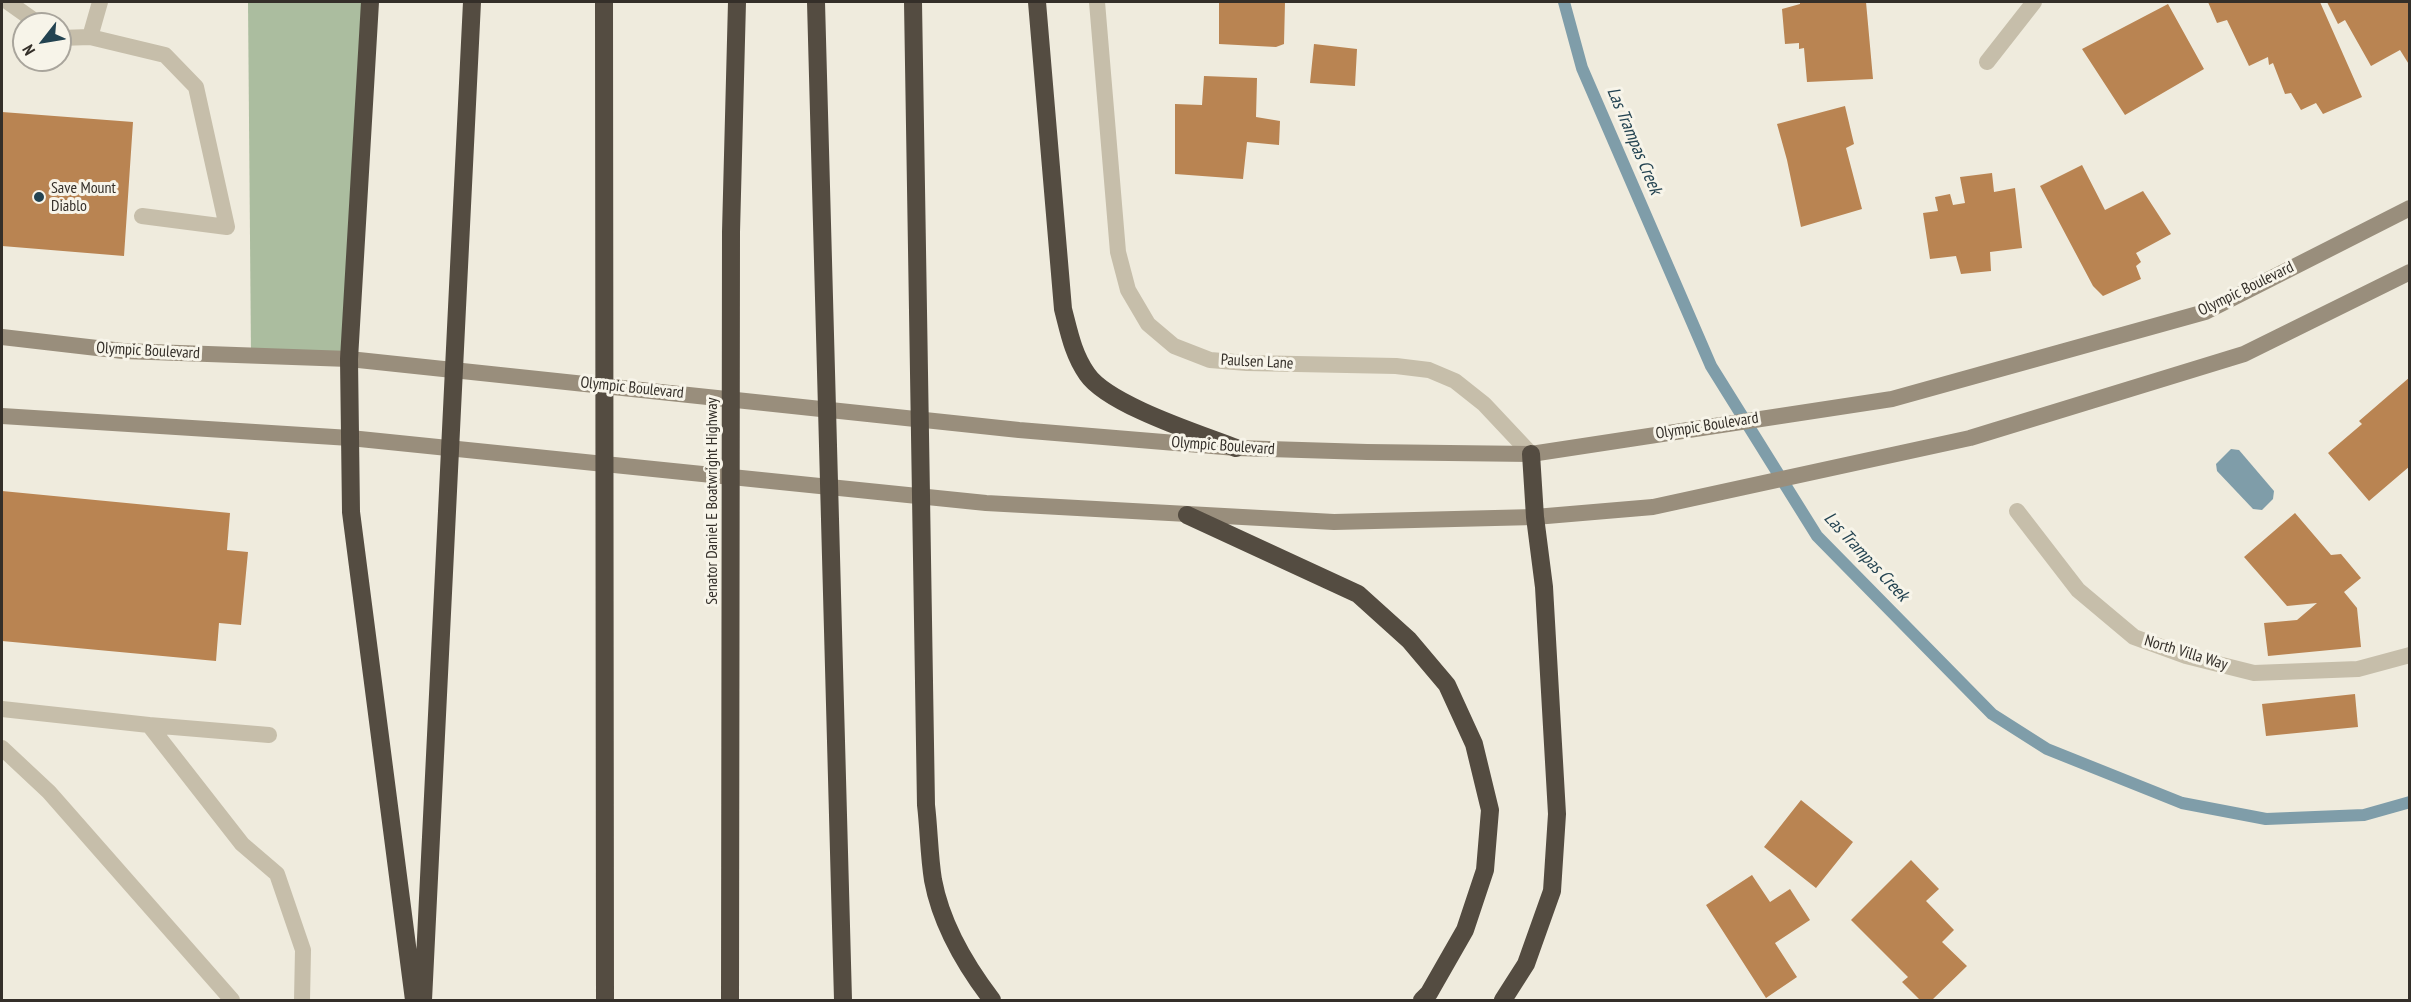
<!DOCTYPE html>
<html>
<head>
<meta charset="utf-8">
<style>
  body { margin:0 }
  #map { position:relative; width:2411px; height:1002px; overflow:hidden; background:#efebdd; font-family:"PT Sans Narrow",sans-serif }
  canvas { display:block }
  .frame { position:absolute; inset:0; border:3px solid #342f29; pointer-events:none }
  .north { position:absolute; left:12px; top:12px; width:60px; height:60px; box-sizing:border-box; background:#f7f4e9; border:2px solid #a9a59c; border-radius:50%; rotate:239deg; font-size:16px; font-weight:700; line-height:24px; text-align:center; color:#342f29 }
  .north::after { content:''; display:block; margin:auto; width:21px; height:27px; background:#234351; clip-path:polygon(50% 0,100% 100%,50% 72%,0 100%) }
</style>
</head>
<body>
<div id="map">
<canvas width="2411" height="1002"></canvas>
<div class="frame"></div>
<div class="north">N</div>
</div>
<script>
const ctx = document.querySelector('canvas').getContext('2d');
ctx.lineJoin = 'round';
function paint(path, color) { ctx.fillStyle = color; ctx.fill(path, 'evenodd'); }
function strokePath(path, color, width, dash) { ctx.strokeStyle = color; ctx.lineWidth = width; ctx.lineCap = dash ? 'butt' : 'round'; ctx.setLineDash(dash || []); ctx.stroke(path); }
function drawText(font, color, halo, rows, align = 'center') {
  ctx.font = font + ' "PT Sans Narrow",sans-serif'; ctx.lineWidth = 6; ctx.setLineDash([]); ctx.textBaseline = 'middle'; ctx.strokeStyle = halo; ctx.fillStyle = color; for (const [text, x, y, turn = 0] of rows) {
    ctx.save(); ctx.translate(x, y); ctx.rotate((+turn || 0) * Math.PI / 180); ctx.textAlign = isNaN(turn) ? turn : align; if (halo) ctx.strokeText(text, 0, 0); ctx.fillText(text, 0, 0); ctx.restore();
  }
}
const green = new Path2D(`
  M248,2H370L349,359L251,356Z`);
const water = new Path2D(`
  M2231,449L2239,450L2274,491L2273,499L2262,510L2253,509L2217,471L2216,464Z`);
const stream = new Path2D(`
  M1564,2L1582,68L1711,366L1817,536L1992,714L2047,749L2182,803L2266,819L2364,815L2410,802`);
const building = new Path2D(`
  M1219,2H1285L1284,44L1276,47L1219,44Z
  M1800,2H1866L1873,79L1807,82L1804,48L1799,49V43L1785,44L1782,9L1800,4Z
  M2208,2H2320L2362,97L2323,114L2316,103L2301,110L2291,93L2285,94L2273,63L2269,65L2268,57L2249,66L2227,20L2217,23Z
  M2327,2H2410V66L2400,50L2371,66L2345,20L2338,24Z
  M2168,4L2204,69L2125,115L2082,49Z
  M1314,44L1357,49L1355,86L1310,83Z
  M1204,76L1257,78L1256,117L1280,121L1279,145L1247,142L1243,179L1175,174V104L1202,105Z
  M1845,106L1854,144L1846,148L1862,209L1801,227L1787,160L1777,124Z
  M2,112L133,122L124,256L2,246Z
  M2082,165L2105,210L2143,191L2171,234L2136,253L2141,262L2136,266L2141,279L2103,296L2093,286L2040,186Z
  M1992,173L1994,192L2015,188L2022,248L1990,252L1991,271L1961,274L1956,256L1930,259L1923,213L1938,211L1935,197L1950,194L1953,205L1965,203L1960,177Z
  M2410,377V466L2369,501L2328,453L2362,424L2359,421Z
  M2,491L230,513L227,550L248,552L241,625L219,623L216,661L2,641Z
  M2295,513L2331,555L2341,554L2361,578L2344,592L2357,608L2361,647L2268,656L2264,623L2297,620L2317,603L2287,606L2244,557Z
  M2355,694L2358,727L2266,736L2262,704Z
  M1801,800L1853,842L1816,888L1764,847Z
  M1911,860L1939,889L1926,901L1954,930L1942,942L1967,966L1932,1000H1920L1902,982L1908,977L1851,920Z
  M1752,875L1770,902L1790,889L1810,920L1775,943L1797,977L1766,998L1706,905Z`);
const service = new Path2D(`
  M8,2L39,24
  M100,2L90,37L165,55L196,87L227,227L142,216
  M60,38L90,37
  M2,709L149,725L269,735
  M149,725L242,844L277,874L303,950L302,1000
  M2,748L49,792L232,1000`);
const minor = new Path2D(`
  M1097,2L1118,252L1128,290L1148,324L1174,346L1210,360L1247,363L1396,366L1429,370L1455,381L1484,404L1531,454
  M1987,62L2034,2
  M2017,511L2078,590L2134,637L2186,656L2254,673L2358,669L2410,655`);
const secondary = new Path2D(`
  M2,337L123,351L349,359L1019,430L1236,448L1367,452L1531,454L1892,399L2205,312L2410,208
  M2,416L350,438L986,503L1334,522L1535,517L1653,507L1970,438L2244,354L2410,272`);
const motorway = new Path2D(`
  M370,2L349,359L351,512L414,1000
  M604,2L605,1000
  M816,2L843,1000
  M913,2L926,805C929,830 929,855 933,880C941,923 966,966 992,1000
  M1037,2L1063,309C1069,332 1073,354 1087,374C1108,405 1200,434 1236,448
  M1187,515L1358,594L1409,640L1447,685L1474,744L1490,810L1485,870L1465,930L1429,993L1422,1000
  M423,1000L472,2
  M730,1000L731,232L737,2
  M1503,1000L1526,964L1552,891L1557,814L1544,587L1535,517L1531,454`);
const markers = [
  [39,197,6,"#234351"]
];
const poiNames = [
  ["Save Mount",51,188],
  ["Diablo",51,206]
];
const streetNames = [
  ["Olympic Boulevard",2246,289,-26],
  ["Olympic Boulevard",148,351,3],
  ["Paulsen Lane",1257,362,3],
  ["Olympic Boulevard",632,388,6],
  ["Olympic Boulevard",1707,426,-9],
  ["Olympic Boulevard",1223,446,4],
  ["Senator Daniel E Boatwright Highway",712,501,-90],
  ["North Villa Way",2186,653,17]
];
const waterNames = [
  ["Las Trampas Creek",1634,141,67],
  ["Las Trampas Creek",1866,557,47]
];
paint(green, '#abbd9f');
paint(water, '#7f9da9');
strokePath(stream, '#7f9da9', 12);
paint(building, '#b98452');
strokePath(service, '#c6beaa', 16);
strokePath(minor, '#c6beaa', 16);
strokePath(secondary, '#998e7c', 16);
strokePath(motorway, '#544c41', 18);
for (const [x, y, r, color] of markers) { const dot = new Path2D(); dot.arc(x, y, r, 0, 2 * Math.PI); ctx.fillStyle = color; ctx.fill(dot); strokePath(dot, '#f7f4e9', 2); }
drawText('16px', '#342f29', '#f7f4e9', poiNames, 'left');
drawText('16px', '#342f29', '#f7f4e9', streetNames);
drawText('italic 18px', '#234351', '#f7f4e9', waterNames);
</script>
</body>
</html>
